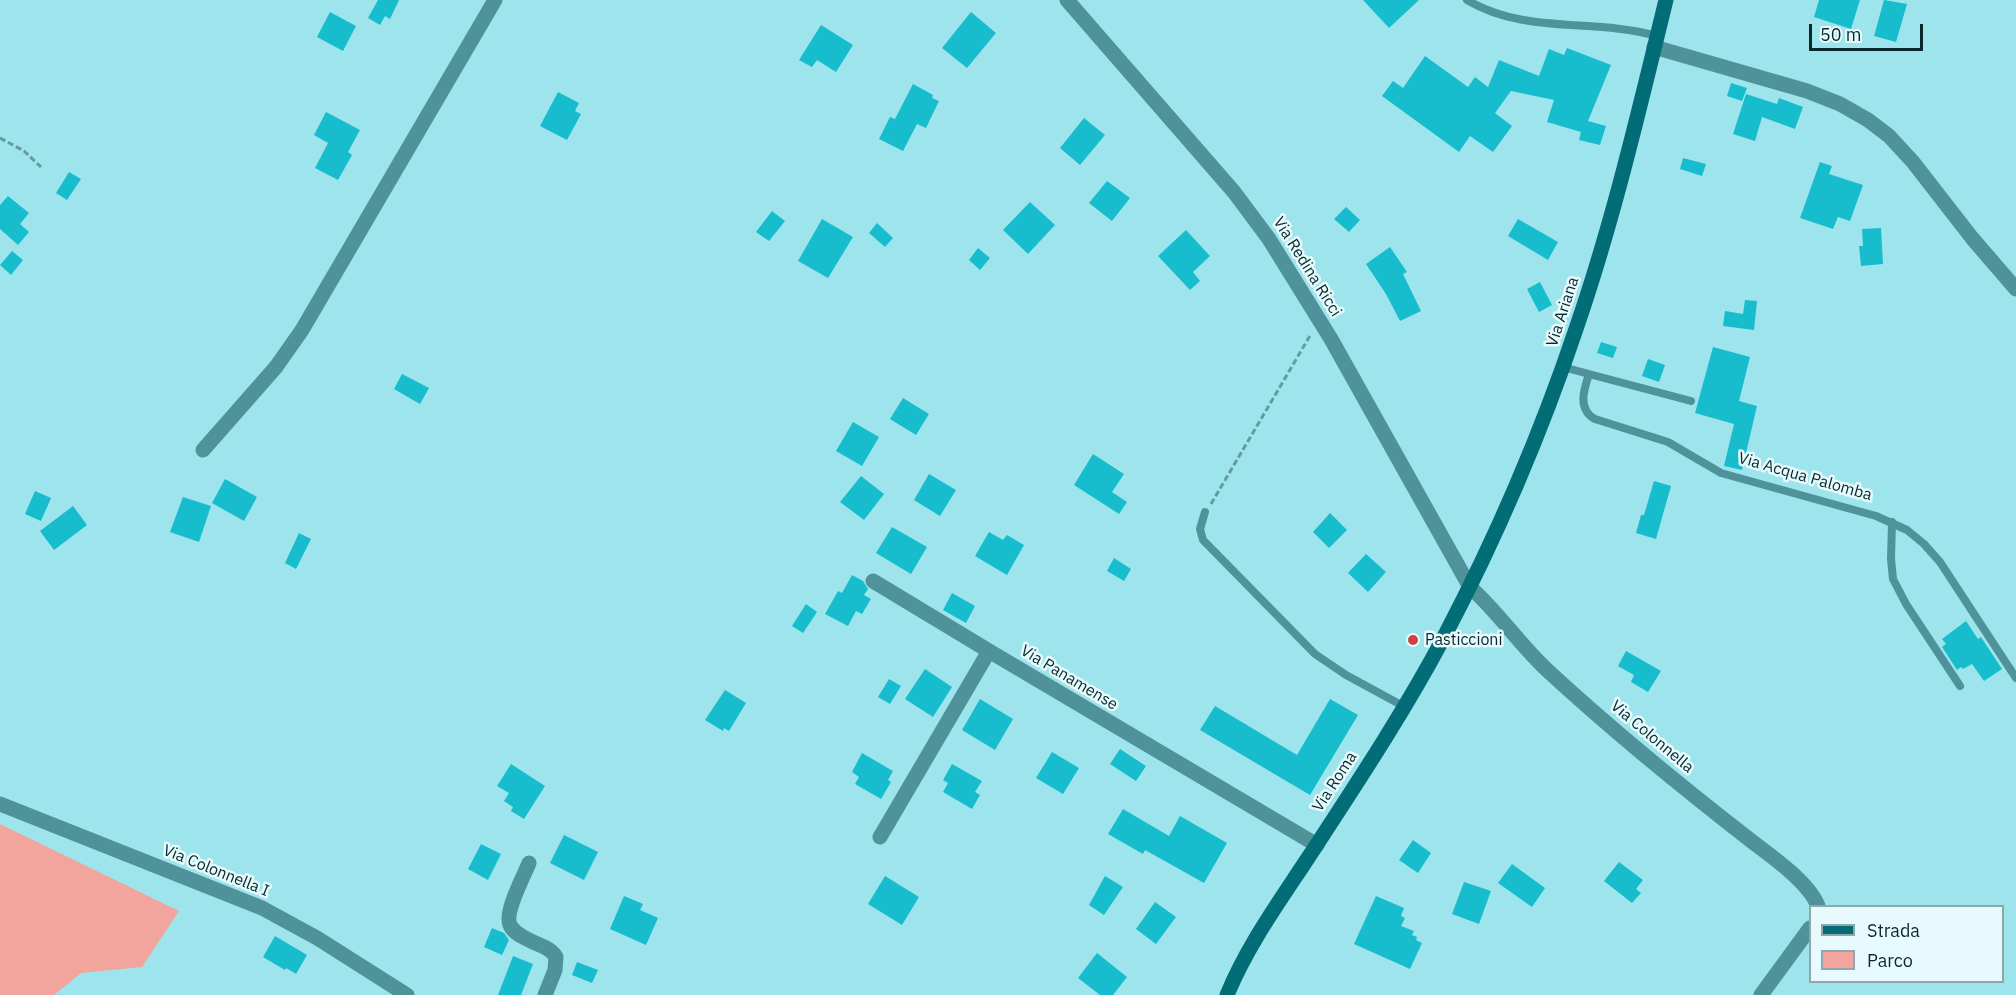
<!DOCTYPE html>
<html>
<head>
<meta charset="utf-8">
<style>
  body { margin:0 }
  #map { position:relative; width:2016px; height:995px; overflow:hidden; background:#9ee4ec; font-family:"IBM Plex Sans",sans-serif }
  canvas { display:block }
  .legend { position:absolute; left:1809px; top:905px; width:195px; height:78px; box-sizing:border-box; background:#e7fbfe; border:2px solid #8fa7aa; margin:0; padding:8px 10px; list-style:none; font-size:18px; color:#0a282b }
  .legend li { display:flex; align-items:center; gap:12px; height:30px }
  .legend b { width:30px; border:2px solid #8fa7aa }
  .scale { position:absolute; left:1809px; top:24px; width:114px; height:27px; box-sizing:border-box; border:3px solid #0a282b; border-top:0; padding-left:8px; font-size:18px; line-height:21px; white-space:nowrap; color:#0a282b; -webkit-text-stroke:4px #e7fbfe; paint-order:stroke }
</style>
</head>
<body>
<div id="map">
<canvas width="2016" height="995"></canvas>
<ul class="legend">
<li><b style="height:8px;background:#036d77"></b>Strada</li>
<li><b style="height:16px;background:#f2a59d"></b>Parco</li>
</ul>
<div class="scale">50 m</div>
</div>
<script>
const ctx = document.querySelector('canvas').getContext('2d');
ctx.lineJoin = 'round';
function paint(path, color) { ctx.fillStyle = color; ctx.fill(path, 'evenodd'); }
function strokePath(path, color, width, dash) { ctx.strokeStyle = color; ctx.lineWidth = width; ctx.lineCap = dash ? 'butt' : 'round'; ctx.setLineDash(dash || []); ctx.stroke(path); }
function drawText(font, color, halo, rows, align = 'center') {
  ctx.font = font + ' "IBM Plex Sans",sans-serif'; ctx.lineWidth = 5; ctx.setLineDash([]); ctx.textBaseline = 'middle'; ctx.strokeStyle = halo; ctx.fillStyle = color; for (const [text, x, y, turn = 0] of rows) {
    ctx.save(); ctx.translate(x, y); ctx.rotate((+turn || 0) * Math.PI / 180); ctx.textAlign = isNaN(turn) ? turn : align; if (halo) ctx.strokeText(text, 0, 0); ctx.fillText(text, 0, 0); ctx.restore();
  }
}
const green = new Path2D(`
  M0,824L179,911L142,967L81,973L54,995H0Z`);
const building = new Path2D(`
  M378,0H399L390,19L385,16L380,25L368,18Z
  M1363,0H1419L1389,28Z
  M1819,0H1860L1851,29L1814,17Z
  M1884,0L1907,4L1896,42L1874,36Z
  M330,12L356,26L343,51L317,37Z
  M971,12L996,33L967,68L942,48Z
  M821,25L853,45L836,72L817,60L812,67L799,60Z
  M1567,48L1611,65L1588,121L1606,126L1600,145L1579,140L1581,132L1547,122L1554,100L1511,91L1495,113L1512,126L1493,152L1470,136L1459,152L1382,96L1393,81L1403,88L1425,56L1468,87L1475,77L1488,87L1499,60L1539,76L1549,49L1564,55Z
  M1731,83L1747,88L1742,101L1727,96Z
  M913,84L933,95L932,98L939,101L926,128L917,124L903,151L879,139L890,117L895,119Z
  M558,92L579,103L575,111L581,114L567,140L540,126Z
  M1746,94L1777,104L1779,98L1803,107L1795,129L1762,117L1755,141L1733,134Z
  M326,112L360,130L348,152L352,155L338,180L315,168L328,143L314,135Z
  M1084,118L1105,135L1080,165L1060,148Z
  M1683,158L1706,164L1702,176L1680,169Z
  M1820,162L1832,166L1829,174L1863,185L1850,221L1838,217L1833,229L1800,218Z
  M69,172L81,179L67,200L56,193Z
  M1107,181L1130,198L1112,221L1089,203Z
  M8,196L29,213L20,224L29,232L18,245L0,229V205Z
  M1030,202L1055,225L1028,254L1003,230Z
  M1346,207L1360,220L1349,232L1334,219Z
  M772,211L785,221L769,241L756,232Z
  M822,219L853,237L828,278L798,261Z
  M1518,219L1558,242L1548,260L1508,236Z
  M877,223L893,238L885,247L869,233Z
  M1881,228L1883,264L1861,266L1859,246H1863L1862,229Z
  M1186,230L1210,256L1193,272L1200,281L1190,290L1158,256Z
  M1390,247L1407,272L1403,274L1421,311L1400,321L1386,294L1366,264Z
  M978,248L990,258L980,270L969,260Z
  M12,251L23,260L11,275L0,265Z
  M1540,282L1552,305L1539,312L1527,289Z
  M1745,300L1757,301L1754,330L1723,326L1725,311L1743,314Z
  M1601,342L1617,347L1613,358L1597,353Z
  M1713,347L1750,357L1739,401L1757,406L1742,470L1724,466L1734,424L1695,413Z
  M1648,359L1665,365L1659,382L1642,376Z
  M402,374L429,388L420,404L394,389Z
  M903,398L929,414L916,435L890,419Z
  M853,422L879,437L862,466L836,451Z
  M1093,454L1124,474L1112,492L1127,502L1119,514L1074,485Z
  M929,474L956,490L940,516L914,500Z
  M861,476L884,494L864,520L840,502Z
  M225,479L257,497L244,521L212,503Z
  M1654,481L1671,486L1656,539L1636,533L1641,515H1644Z
  M35,491L51,498L41,521L25,514Z
  M183,497L211,506L199,542L170,532Z
  M73,506L87,525L54,550L40,531Z
  M1330,513L1347,530L1329,548L1313,532Z
  M892,527L927,547L911,574L876,553Z
  M989,532L1003,540L1007,535L1024,545L1007,575L975,556Z
  M299,533L311,539L296,569L285,563Z
  M1366,554L1386,572L1368,592L1348,573Z
  M1114,558L1131,569L1124,581L1107,571Z
  M852,575L863,581L868,589L864,595L871,599L862,614L856,611L848,626L825,614L838,591L842,593Z
  M952,593L975,606L966,623L943,610Z
  M806,604L817,612L803,633L792,626Z
  M1966,621L1978,639L1981,637L2002,669L1984,681L1972,664L1963,669L1961,667L1957,670L1942,647L1946,644L1942,639Z
  M1626,651L1661,671L1648,692L1631,682L1634,675L1618,666Z
  M925,669L952,687L933,717L905,699Z
  M889,679L901,686L890,704L878,697Z
  M725,690L746,703L729,731L724,728L723,731L705,720Z
  M980,699L1013,719L995,750L962,730Z
  M1330,699L1358,715L1310,795L1200,730L1215,706L1297,755Z
  M1120,749L1146,766L1136,781L1110,764Z
  M1052,752L1079,768L1063,794L1036,778Z
  M862,753L893,771L888,780L891,782L881,799L855,784L859,777L852,772Z
  M511,764L545,786L524,819L511,811L513,807L504,801L509,793L497,786Z
  M952,764L982,781L975,792L980,795L972,809L943,792L948,783L943,780Z
  M1123,809L1169,836L1180,816L1227,843L1204,883L1145,850L1143,854L1108,834Z
  M564,835L598,852L584,880L550,863Z
  M1413,840L1431,853L1418,873L1399,860Z
  M481,844L501,854L488,880L468,869Z
  M1619,862L1643,880L1636,889L1641,893L1632,903L1604,881Z
  M1512,864L1545,888L1532,907L1498,883Z
  M885,876L919,897L902,925L868,904Z
  M1105,876L1123,887L1104,915L1089,905Z
  M1464,882L1491,891L1479,924L1452,914Z
  M624,896L643,904L640,910L658,918L646,945L610,929Z
  M1376,896L1404,908L1401,916L1405,918L1401,926L1414,931L1412,935L1417,937L1416,940L1422,943L1410,969L1354,944Z
  M1155,902L1176,917L1156,944L1136,929Z
  M492,928L504,933L509,940L502,955L484,947Z
  M275,936L307,955L296,974L286,968L285,970L263,957Z
  M1097,953L1127,977L1113,995H1100L1078,978Z
  M513,956L533,964L521,995H498Z
  M577,962L598,970L592,983L572,975Z`);
const path = new Path2D(`
  M0,138L24,151L41,167
  M1211,504L1311,334`);
const service = new Path2D(`
  M1467,0C1526,35 1593,18 1657,36
  M1563,367L1589,374C1584,389 1577,409 1595,419L1668,442L1721,473L1876,516L1907,530L1924,544L1940,562L2016,678
  M1589,374L1691,401
  M1205,512L1200,529L1203,540L1315,654L1346,675L1405,707
  M1892,522L1891,559L1893,579L1906,604L1960,686`);
const minor = new Path2D(`
  M1067,0L1234,192L1269,239L1331,339L1470,587C1499,613 1519,644 1547,670C1613,731 1683,788 1754,843C1774,858 1809,883 1818,906
  M1654,47L1807,91L1840,104L1868,120L1889,136L1913,162L1972,238L2016,289
  M203,450L276,367L302,330L495,0
  M873,581L989,651
  M0,804L262,908L317,938L407,995
  M880,837L989,651L1317,845
  M529,863C524,876 504,912 510,925C514,934 525,938 533,942C541,946 551,948 556,957L555,970L545,995
  M1761,995L1810,928`);
const secondary = new Path2D(`
  M1227,995C1247,946 1279,902 1308,858C1355,786 1403,714 1444,637C1496,538 1540,436 1576,329C1613,222 1639,110 1666,0`);
const markers = [
  [1413,640,6,"#d0413e"]
];
const streetNames = [
  ["Via Redina Ricci",1307,267,58],
  ["Via Ariana",1563,312,-72],
  ["Via Acqua Palomba",1805,477,16],
  ["Via Panamense",1069,678,31],
  ["Via Colonnella",1652,737,40],
  ["Via Roma",1335,782,-57],
  ["Via Colonnella I",216,871,22]
];
const poiNames = [
  ["Pasticcioni",1425,640]
];
paint(green, '#f2a59d');
paint(building, '#17bdcd');
strokePath(path, '#649aa0', 3, [6, 3]);
strokePath(service, '#50929a', 8);
strokePath(minor, '#50929a', 15);
strokePath(secondary, '#036d77', 15);
for (const [x, y, r, color] of markers) { const dot = new Path2D(); dot.arc(x, y, r, 0, 2 * Math.PI); ctx.fillStyle = color; ctx.fill(dot); strokePath(dot, '#e7fbfe', 2); }
drawText('16px', '#0a282b', '#e7fbfe', streetNames);
drawText('16px', '#0a282b', '#e7fbfe', poiNames, 'left');
</script>
</body>
</html>
